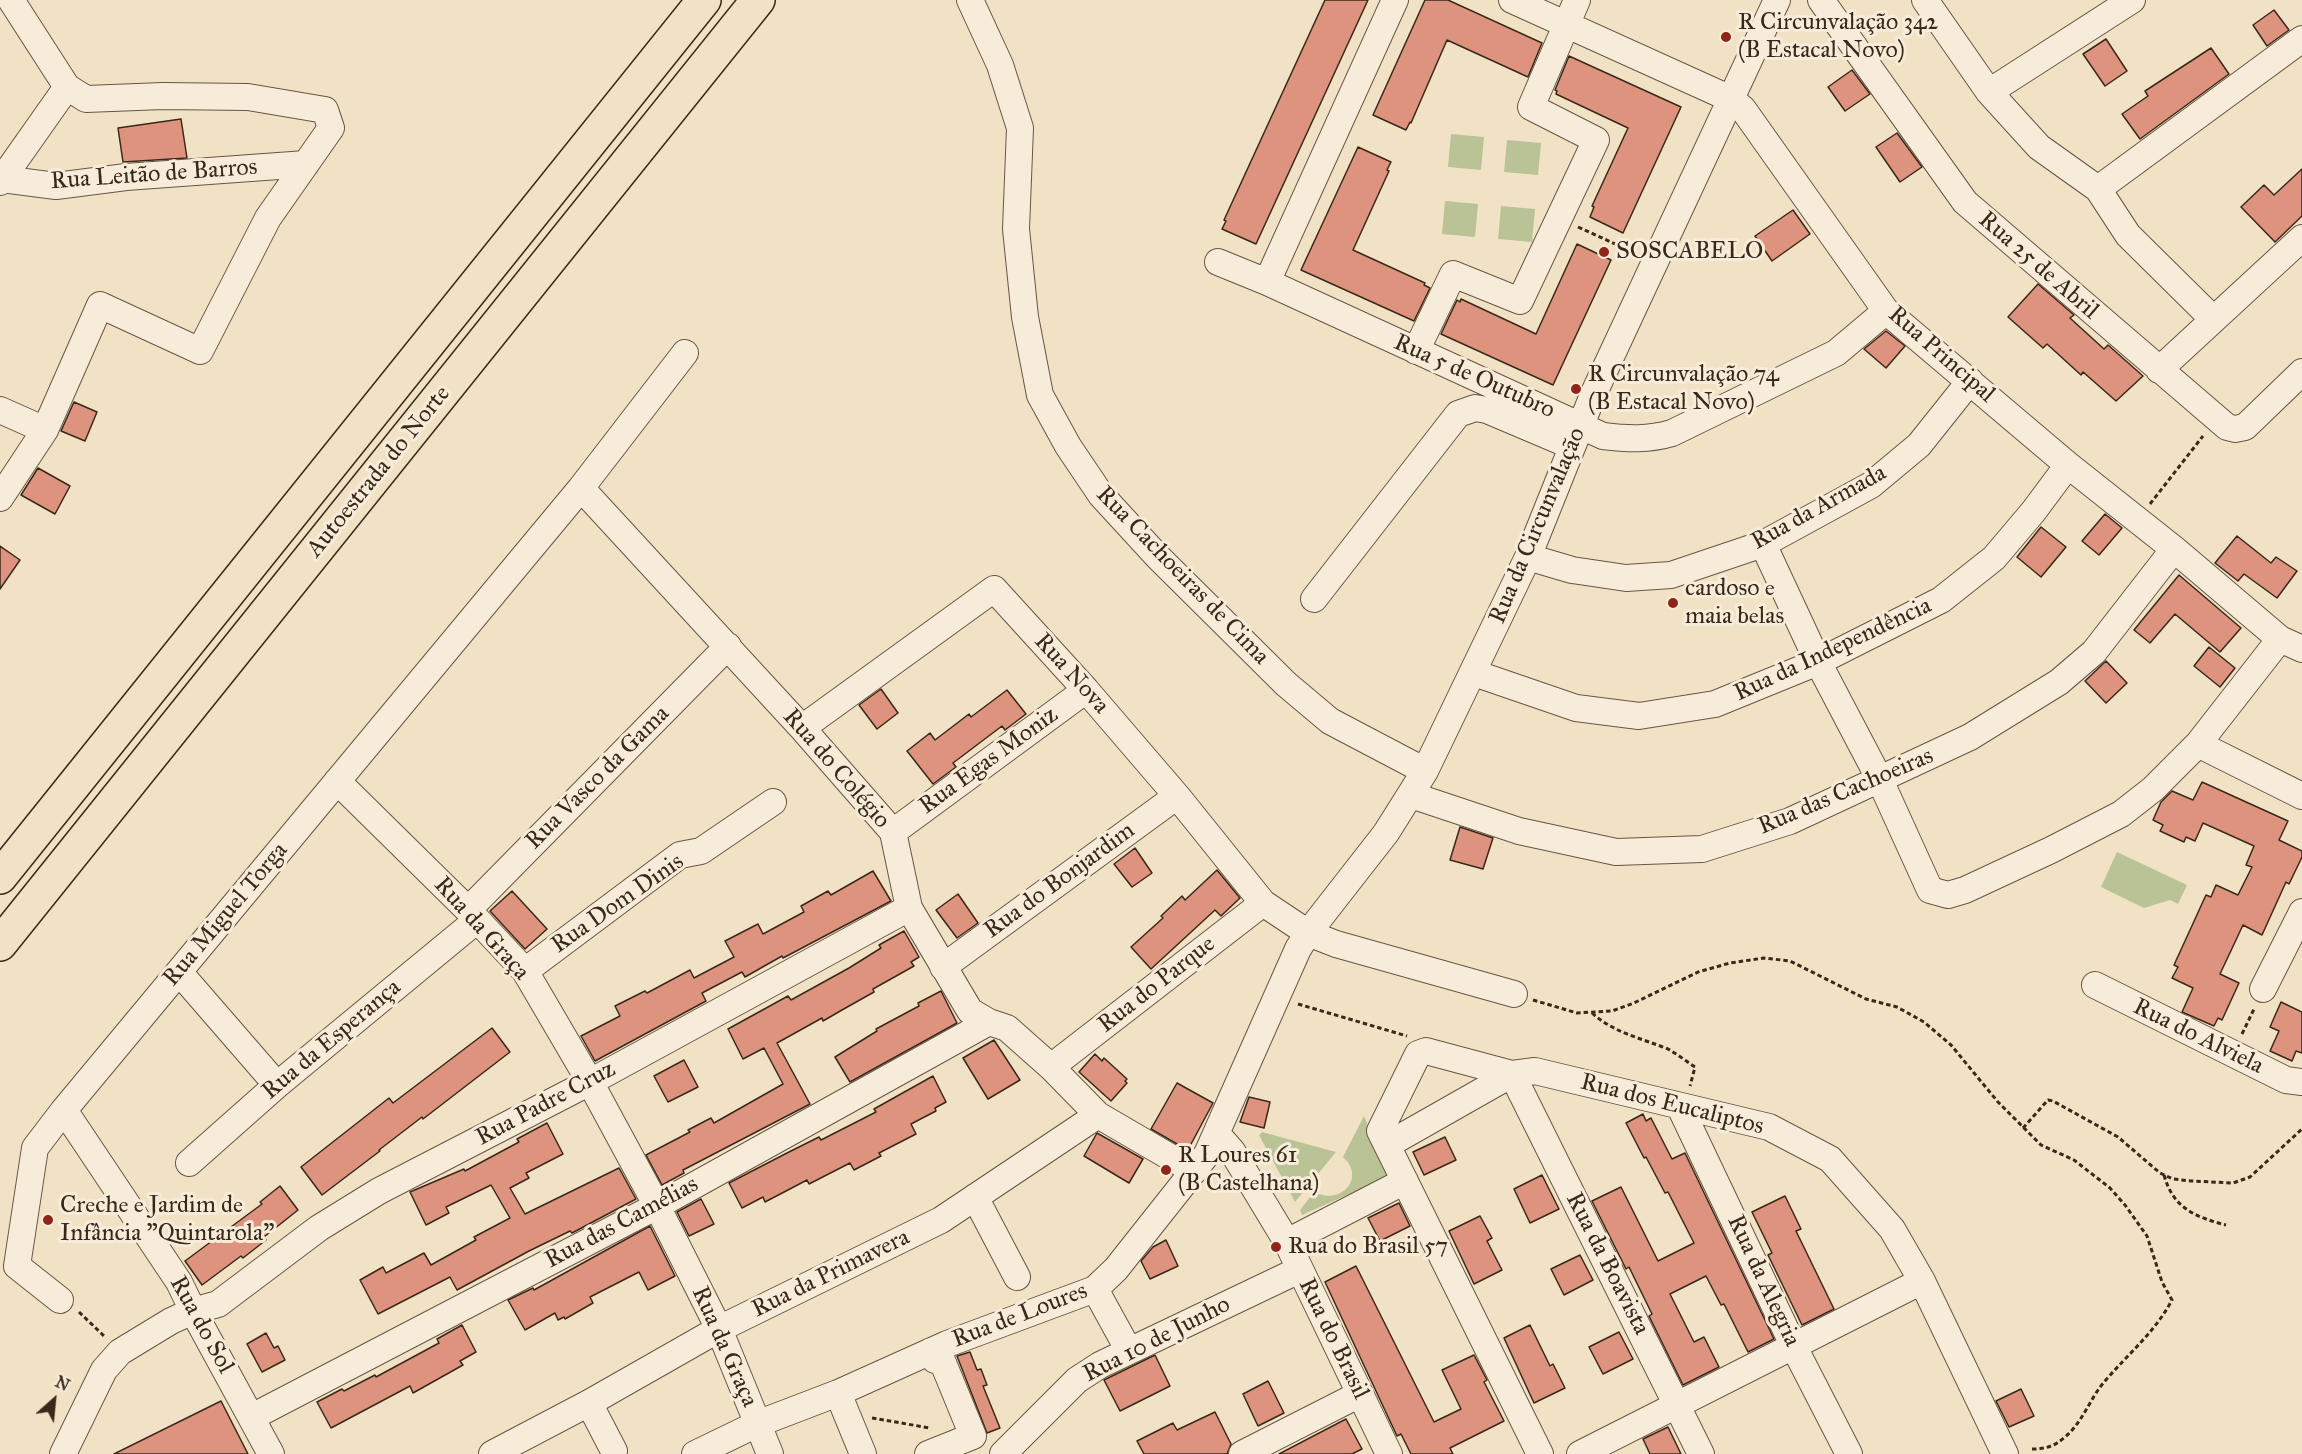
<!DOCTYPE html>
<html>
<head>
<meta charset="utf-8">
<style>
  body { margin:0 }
  #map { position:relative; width:2302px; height:1454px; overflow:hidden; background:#f2e2c5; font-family:"IM FELL Great Primer",serif }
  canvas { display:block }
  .north { position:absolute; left:24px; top:1370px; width:60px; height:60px; -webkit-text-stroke:4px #f7ecd9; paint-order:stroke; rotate:27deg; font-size:16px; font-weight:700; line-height:24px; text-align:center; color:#3a2819 }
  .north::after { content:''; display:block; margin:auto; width:21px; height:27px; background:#3a2819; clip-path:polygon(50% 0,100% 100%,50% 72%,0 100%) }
</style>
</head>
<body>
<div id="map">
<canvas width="2302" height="1454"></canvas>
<div class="north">N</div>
</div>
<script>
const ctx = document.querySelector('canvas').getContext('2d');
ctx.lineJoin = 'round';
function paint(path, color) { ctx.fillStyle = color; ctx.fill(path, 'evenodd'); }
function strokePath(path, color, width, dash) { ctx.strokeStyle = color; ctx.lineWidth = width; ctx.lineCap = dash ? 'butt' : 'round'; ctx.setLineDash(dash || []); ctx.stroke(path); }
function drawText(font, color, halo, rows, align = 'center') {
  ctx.font = font + ' "IM FELL Great Primer",serif'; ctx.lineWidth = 6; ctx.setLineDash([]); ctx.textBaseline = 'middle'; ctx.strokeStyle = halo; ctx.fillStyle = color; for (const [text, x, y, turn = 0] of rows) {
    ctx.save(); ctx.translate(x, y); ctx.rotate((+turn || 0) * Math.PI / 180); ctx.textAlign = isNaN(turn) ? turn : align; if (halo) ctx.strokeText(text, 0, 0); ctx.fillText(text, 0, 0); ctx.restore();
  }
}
const green = new Path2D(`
  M1451,134L1484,137L1481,170L1448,167Z
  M1507,140L1541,143L1538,175L1504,172Z
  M1445,201L1478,204L1475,237L1442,234Z
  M1501,206L1535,209L1532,242L1498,239Z
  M2117,852L2187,885L2178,904L2170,900L2144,908L2101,887Z
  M1364,1116L1390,1176L1302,1215L1300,1210L1314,1192C1342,1206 1366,1177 1343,1157Z
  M1262,1132L1336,1152L1295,1202L1259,1135Z`);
const building = new Path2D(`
  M1325,0H1368L1256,244L1222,229L1226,221L1224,220Z
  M1425,0H1448L1542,43L1528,77L1447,40L1411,123L1410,122L1406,130L1373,115Z
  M2274,10L2289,30L2267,46L2253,25Z
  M2106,39L2127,71L2105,86L2083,54Z
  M2211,48L2229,74L2140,139L2122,114L2148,96L2145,91Z
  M1569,56L1681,107L1623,233L1590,217L1594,207L1592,206L1628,128L1556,94L1557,91L1555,90Z
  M1852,70L1870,94L1845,111L1828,87Z
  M181,119L187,158L123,162L118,128Z
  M1897,133L1922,167L1900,182L1876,147Z
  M1358,147L1391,162L1387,170L1389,171L1353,250L1425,283L1424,285L1430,288L1414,321L1301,270Z
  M2302,169V216L2275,242L2241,207L2264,185L2274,195Z
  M1793,210L1810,234L1772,261L1755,236Z
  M1577,244L1611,260L1553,385L1441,334L1457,300L1460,302L1461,299L1536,334Z
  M2038,284L2074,315L2070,318L2104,349L2108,345L2143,376L2116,401L2083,372L2081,375L2047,344L2043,348L2008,317Z
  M1886,331L1905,346L1886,368L1864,349Z
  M74,402L97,412L85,441L61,431Z
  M38,468L70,486L55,514L21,495Z
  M2105,514L2122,528L2099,555L2082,541Z
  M2041,527L2066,547L2041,577L2017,557Z
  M2237,536L2271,563L2276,557L2297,571L2277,598L2244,574L2238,581L2215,563Z
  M0,546L20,560L0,589Z
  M2179,575L2241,628L2220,652L2175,614L2150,643L2134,630Z
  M2209,647L2235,668L2220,687L2194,666Z
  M2106,661L2127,683L2106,703L2085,681Z
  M881,689L898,713L877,729L859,705Z
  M1007,690L1026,714L1005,730L1002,726L953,763L956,767L933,784L907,751L930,733L935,740L969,714L971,717Z
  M2202,782L2288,821L2279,840L2302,851V857L2289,884L2286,882L2262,935L2243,925L2220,974L2239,983L2222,1020L2218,1018L2214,1026L2182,1012L2193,988L2172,978L2178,967L2174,965L2206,895L2211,897L2216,885L2238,895L2252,867L2246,865L2254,846L2203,823L2195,841L2186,837L2184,842L2160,831L2163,825L2153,820L2161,802L2172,791L2193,800Z
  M1460,827L1493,838L1483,869L1450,860Z
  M1135,848L1152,873L1132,887L1114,864Z
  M1217,870L1240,898L1221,916L1215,910L1151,969L1131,947L1163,918L1161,916L1182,896L1185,900Z
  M873,871L891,901L783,958L782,956L745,977L742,972L702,993L706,1001L595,1061L581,1036L620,1016L615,1006L645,991L647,993L690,970L694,978L734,957L725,941L758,924L763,934L804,912L801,906L828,891L831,895Z
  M512,891L547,929L525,949L490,911Z
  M958,894L978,923L957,938L936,910Z
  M904,931L919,957L911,962L914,966L873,989L874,992L842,1010L823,1021L822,1018L777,1043L810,1104L683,1170L684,1173L662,1185L646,1155L690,1132L688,1130L711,1118L714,1123L783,1084L764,1048L743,1059L728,1029L788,996L791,1000L849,968L881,948L879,945Z
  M941,991L957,1023L850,1082L835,1057L877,1031L876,1029L919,1006L918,1003Z
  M2281,1002L2302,1012V1053L2296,1051L2292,1061L2270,1051L2279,1031L2270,1027Z
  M492,1028L510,1052L423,1119L422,1117L379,1150L380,1151L322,1195L301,1167L389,1098L393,1103Z
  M994,1040L1020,1080L988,1099L963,1058Z
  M1095,1054L1102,1061L1104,1058L1127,1079L1125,1081L1127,1083L1111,1101L1079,1072Z
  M684,1060L698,1087L668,1102L654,1076Z
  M933,1076L946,1102L935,1108L936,1111L911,1124L916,1134L879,1153L881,1156L854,1170L850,1163L809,1184L807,1180L765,1202L763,1197L742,1208L729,1183L787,1153L819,1137L821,1140L876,1112L874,1109Z
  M1177,1083L1213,1103L1190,1146L1184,1148L1151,1129Z
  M1249,1097L1270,1102L1264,1128L1240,1122Z
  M1643,1114L1646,1121L1651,1118L1672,1159L1685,1153L1774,1339L1748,1352L1724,1304L1721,1305L1706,1276L1670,1294L1694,1342L1704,1337L1719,1367L1683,1385L1649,1316L1652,1314L1629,1267L1626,1269L1592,1201L1621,1187L1658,1261L1694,1243L1668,1192L1665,1193L1646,1157L1644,1158L1626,1123Z
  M547,1123L563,1154L526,1173L529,1178L510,1188L525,1214L619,1168L636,1199L572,1233L570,1231L529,1251L457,1290L450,1277L378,1314L360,1280L383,1267L386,1273L424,1253L431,1265L476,1240L474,1237L510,1218L491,1185L446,1207L449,1213L426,1225L410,1192L464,1169L465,1171L519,1142L517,1139Z
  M1097,1133L1143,1159L1129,1183L1084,1156Z
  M1445,1137L1456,1160L1424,1175L1413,1152Z
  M1542,1175L1559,1209L1530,1223L1514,1189Z
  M280,1186L298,1210L264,1237L266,1240L243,1258L241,1256L202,1285L185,1261L262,1204L260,1202Z
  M1785,1196L1801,1229L1796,1231L1834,1309L1802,1325L1768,1255L1772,1253L1752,1212Z
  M701,1199L714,1224L689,1236L677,1212Z
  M1399,1203L1410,1226L1380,1241L1368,1218Z
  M1480,1216L1492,1238L1487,1241L1502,1270L1474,1284L1449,1231Z
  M650,1226L675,1276L648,1290L639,1272L590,1297L593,1303L565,1319L564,1317L558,1320L555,1313L525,1330L508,1300L533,1288L534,1290Z
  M1166,1240L1178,1266L1150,1279L1141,1261L1153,1247Z
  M1580,1255L1593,1280L1564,1295L1551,1269Z
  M1356,1266L1434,1422L1461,1409L1442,1370L1474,1355L1487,1380L1484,1382L1504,1421L1450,1448L1453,1454H1411L1401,1434L1397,1436L1325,1282Z
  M462,1325L476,1352L460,1361L463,1365L413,1393L410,1386L331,1428L317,1402L342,1389L344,1391L375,1375L376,1377L439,1343L437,1339Z
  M1530,1325L1550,1366L1553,1364L1565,1388L1534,1403L1504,1338Z
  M1619,1332L1633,1359L1603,1374L1589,1347Z
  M266,1333L274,1348L278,1346L285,1360L262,1372L247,1344Z
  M970,1352L977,1370L981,1369L987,1385L983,1386L1000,1428L987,1433L957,1356Z
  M1155,1355L1170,1386L1120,1411L1104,1380Z
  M1268,1381L1284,1413L1258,1426L1243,1394Z
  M2021,1389L2034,1416L2009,1427L1996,1401Z
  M221,1401L248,1454H114Z
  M1215,1412L1231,1444L1227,1454H1144L1137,1441L1173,1423L1177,1430Z
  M1346,1419L1362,1449L1352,1454H1279Z
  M1668,1427L1681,1454H1650L1643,1439Z`);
const path = new Path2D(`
  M1578,227L1635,253
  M2150,504L2203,436
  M1533,1000L1577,1013L1612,1011L1634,1003L1698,972L1730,963L1764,958L1790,961L1866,999L1897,1007L1924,1022L1951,1045L1998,1102L2041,1145L2074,1160L2110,1188L2125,1205L2147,1236L2162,1282L2172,1300C2155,1332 2129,1353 2105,1381C2090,1398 2083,1422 2065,1437C2055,1446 2046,1449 2032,1449
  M1298,1004L1407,1036
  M1592,1013C1614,1033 1641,1038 1668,1049C1677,1054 1686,1061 1695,1067L1690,1086
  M2242,1034L2255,1007
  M2023,1128L2048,1100L2053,1101L2118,1137L2160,1173L2173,1179L2191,1181L2233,1183L2250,1177L2302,1129
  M2164,1175C2173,1208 2195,1217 2226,1225
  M79,1312L104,1336
  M872,1418L930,1428`);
const minor = new Path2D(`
  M970,0L1000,65L1020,128L1016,229L1025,317L1040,395L1068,446L1101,495L1157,556L1286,684L1330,721L1425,771
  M1512,0L1731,99L1743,109L1886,311L2068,465L2174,549L2280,639L2302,649
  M1821,0L1965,202L2227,427L2235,429L2245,427L2302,372
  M1925,0L1989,92L2039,147L2098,189L2128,235L2213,319
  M1989,92L2132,0
  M2,179L56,186L126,177L306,164
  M0,182L67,87L11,0
  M2098,189L2302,39
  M1218,262L1267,282L1603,436C1628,439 1648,440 1672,433L1836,353L1886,311
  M1267,282L1395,0
  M1416,351L1453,274L1520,301L1596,140L1531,107L1577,0
  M2159,370L2302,238
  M0,410L45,430
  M581,488L802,728L893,832L909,908L970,1011L989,1022L1007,1028L1051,1067L1098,1115L1194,1171
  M0,498L45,430L100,305L200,351L268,218L331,128L325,110L248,97L163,96L86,99L67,87
  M1763,544L1818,662L1880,780L1930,890L1948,895L1965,890L2051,850L2121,814L2153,789L2198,744L2280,639
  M1528,557L1572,570L1626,578L1671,575L1763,544L1871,485L1919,445L1970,381
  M1314,599L1458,414L1475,408L1487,410L1572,446
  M1474,673L1576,708L1639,716L1715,704L1818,662L1941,600L1994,558L2033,512L2068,465
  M802,728L994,589L1086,690L1177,796L1263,903L1308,933L1336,944L1514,994
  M2198,744L2302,796
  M337,781L468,910L525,971L590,1082L657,1206L719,1329L770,1454
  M1411,795L1519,831L1616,852L1702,849L1790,821L1970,737L2059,682L2094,652L2174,549
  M893,832L1086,690
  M468,910L728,646
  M943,967L1177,796
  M525,971L680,855L701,851L773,802
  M179,972L277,1085
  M2095,985L2286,1080L2302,1082
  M2263,989L2302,912
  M1051,1067L1263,903
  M1680,1107L1794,1347L1849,1454
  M64,1110L179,1282L193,1311L271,1454
  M1217,1134L1232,1151L1287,1242L1389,1454
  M1387,1145L1512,1074L1701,1454
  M189,1163L277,1085L477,920
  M975,1197L1017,1277
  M1287,1242L1405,1181
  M1095,1289L1129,1351
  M60,1300L17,1266L35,1148L64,1110L581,488L685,353
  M838,1393L863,1454
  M589,1403L614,1451
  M252,1417L657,1206L989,1022
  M63,1454L104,1370L120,1352L171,1321L193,1311L218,1304L319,1228L379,1191L590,1082L909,908
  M492,1454L589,1403L719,1329L941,1220L1098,1115
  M695,1454L757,1424L838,1393L947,1344L1095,1289L1116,1269L1207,1154L1298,949L1308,933L1386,833L1425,771L1528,557L1593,395L1777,0
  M928,1454L973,1436L941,1358L935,1360L931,1351
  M1003,1454L1077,1380L1100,1365L1299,1270
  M1242,1454L1360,1394
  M1540,1454L1380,1131L1418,1054L1426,1051L1512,1074L1535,1071L1769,1127L1830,1159L1892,1229L1922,1281L2005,1454
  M1580,1454L1922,1281`);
const highway = new Path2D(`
  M0,877L704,0
  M0,944L758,0`);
const markers = [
  [1726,37,6,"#8f2418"],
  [1604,252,6,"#8f2418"],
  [1576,389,6,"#8f2418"],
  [1673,603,6,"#8f2418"],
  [1166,1170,6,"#8f2418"],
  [48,1220,6,"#8f2418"],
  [1276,1247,6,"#8f2418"]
];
const poiNames = [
  ["R Circunvalação 342",1738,23],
  ["(B Estacal Novo)",1738,51],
  ["SOSCABELO",1616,252],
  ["R Circunvalação 74",1588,375],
  ["(B Estacal Novo)",1588,403],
  ["cardoso e",1685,589],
  ["maia belas",1685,617],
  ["R Loures 61",1178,1156],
  ["(B Castelhana)",1178,1184],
  ["Creche e Jardim de",60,1206],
  ["Infância \"Quintarola\"",60,1234],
  ["Rua do Brasil 57",1288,1247]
];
const streetNames = [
  ["Rua Leitão de Barros",154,175,-4],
  ["Rua 25 de Abril",2038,266,41],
  ["Rua Principal",1941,355,41],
  ["Rua 5 de Outubro",1474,377,24],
  ["Autoestrada do Norte",379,472,-51],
  ["Rua da Armada",1819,508,-29],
  ["Rua da Circunvalação",1538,526,-67],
  ["Rua Cachoeiras de Cima",1182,576,46],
  ["Rua da Independência",1833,650,-25],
  ["Rua Nova",1071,674,48],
  ["Rua Egas Moniz",989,761,-36],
  ["Rua do Colégio",836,769,49],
  ["Rua Vasco da Gama",598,778,-45],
  ["Rua das Cachoeiras",1846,792,-23],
  ["Rua do Bonjardim",1060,881,-36],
  ["Rua Dom Dinis",618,904,-35],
  ["Rua Miguel Torga",226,915,-50],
  ["Rua da Graça",481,929,48],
  ["Rua do Parque",1157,985,-38],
  ["Rua do Alviela",2198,1037,26],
  ["Rua da Esperança",332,1040,-40],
  ["Rua Padre Cruz",546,1104,-28],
  ["Rua dos Eucaliptos",1672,1105,14],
  ["Rua das Camélias",622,1223,-28],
  ["Rua da Boavista",1607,1264,63],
  ["Rua da Primavera",831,1274,-26],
  ["Rua da Alegria",1763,1281,65],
  ["Rua de Loures",1020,1316,-21],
  ["Rua do Sol",201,1325,61],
  ["Rua do Brasil",1333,1339,64],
  ["Rua 10 de Junho",1157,1340,-27],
  ["Rua da Graça",724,1347,66]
];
paint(green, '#bac395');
paint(building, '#dd937e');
strokePath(building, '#3a2819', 1.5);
strokePath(minor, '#685644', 28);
strokePath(highway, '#3a2819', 36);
strokePath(path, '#3a2819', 3, [4.5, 3]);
strokePath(minor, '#f7ecd9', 26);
strokePath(highway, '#f2e2c5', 33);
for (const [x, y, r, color] of markers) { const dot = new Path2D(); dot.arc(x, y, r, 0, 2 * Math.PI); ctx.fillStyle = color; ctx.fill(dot); strokePath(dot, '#f7ecd9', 2); }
drawText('24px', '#3a2819', '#f7ecd9', poiNames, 'left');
drawText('24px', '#3a2819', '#f7ecd9', streetNames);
</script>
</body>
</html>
